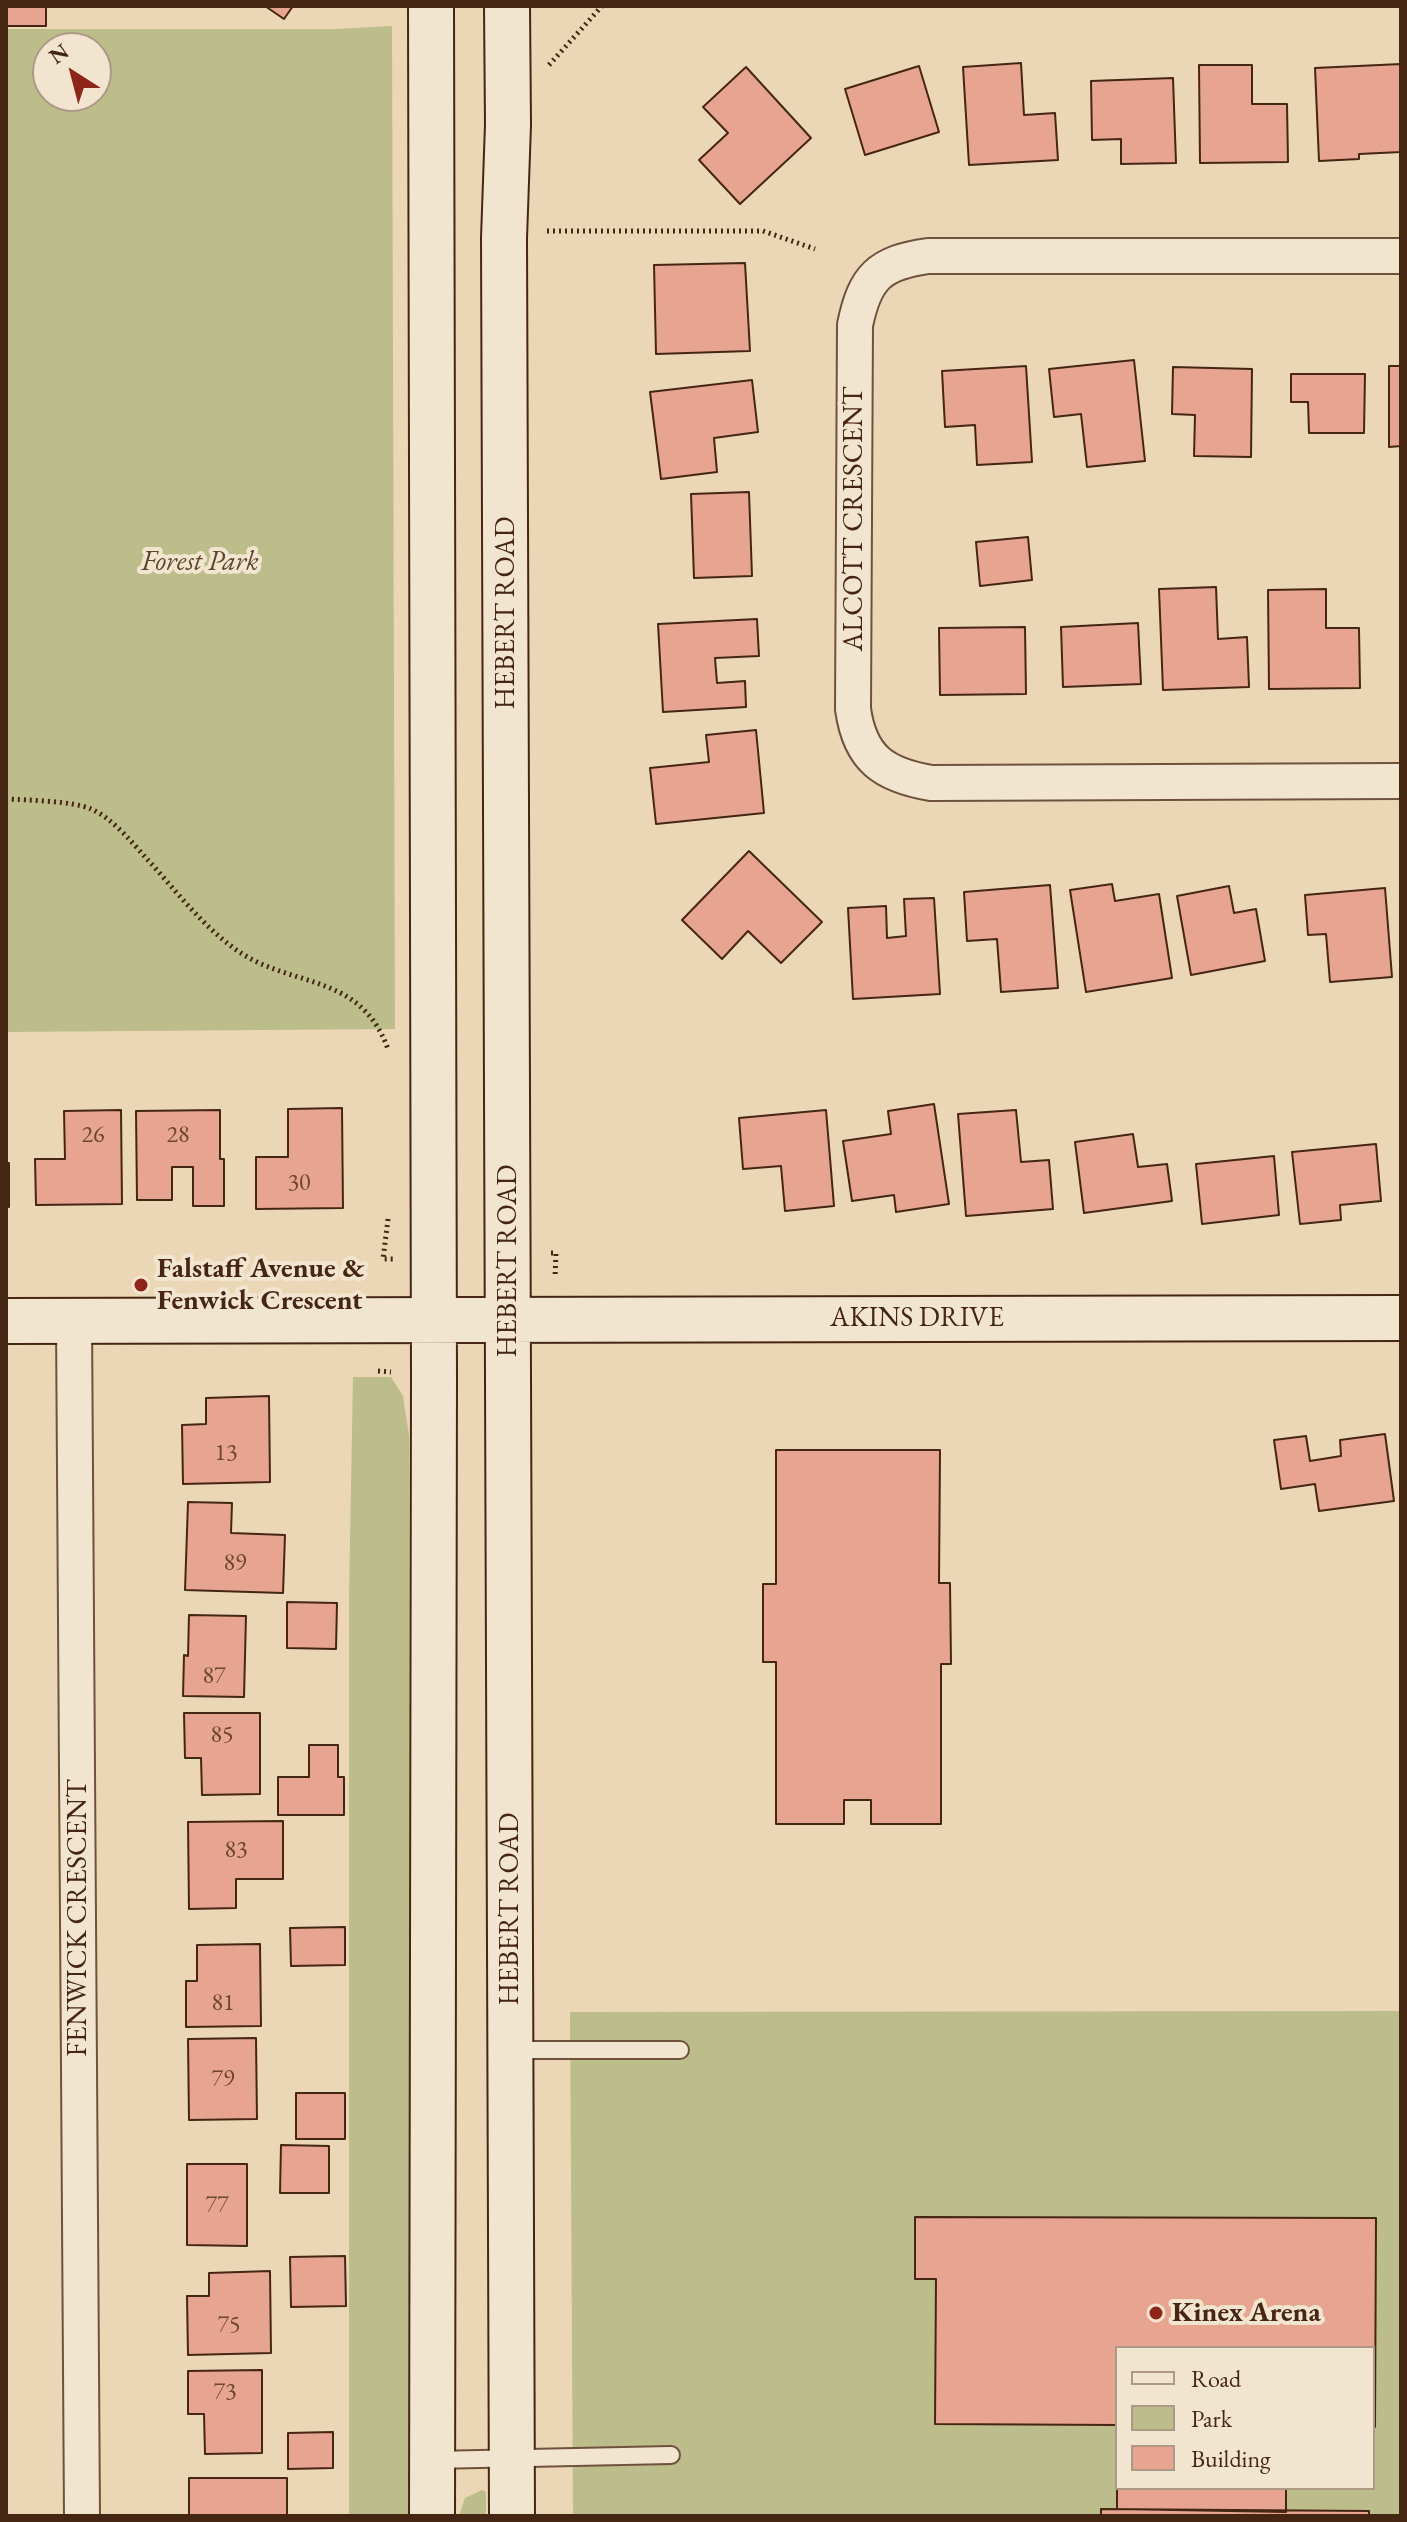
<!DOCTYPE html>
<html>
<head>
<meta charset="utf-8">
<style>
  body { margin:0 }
  #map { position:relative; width:1407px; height:2522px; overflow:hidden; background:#ebd7b6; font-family:"EB Garamond",serif }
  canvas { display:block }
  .frame { position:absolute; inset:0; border:8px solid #452613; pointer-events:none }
  .legend { position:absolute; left:1115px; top:2346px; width:260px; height:144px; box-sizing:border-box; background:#f2e5d0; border:2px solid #ad9984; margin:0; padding:10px 14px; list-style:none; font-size:24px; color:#452613 }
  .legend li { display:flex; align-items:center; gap:16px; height:40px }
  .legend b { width:40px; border:2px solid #ad9984 }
  .north { position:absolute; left:32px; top:32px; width:80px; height:80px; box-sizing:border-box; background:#f2e5d0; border:2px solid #ad9984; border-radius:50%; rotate:324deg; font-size:22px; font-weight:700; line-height:32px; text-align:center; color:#452613 }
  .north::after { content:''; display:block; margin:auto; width:28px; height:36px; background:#8f2418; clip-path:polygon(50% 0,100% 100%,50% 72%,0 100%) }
</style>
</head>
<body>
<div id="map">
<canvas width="1407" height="2522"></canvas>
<div class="frame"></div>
<ul class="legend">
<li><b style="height:10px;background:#f2e5d0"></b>Road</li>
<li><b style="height:22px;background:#bcbd8b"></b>Park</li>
<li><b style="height:22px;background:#e7a591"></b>Building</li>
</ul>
<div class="north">N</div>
</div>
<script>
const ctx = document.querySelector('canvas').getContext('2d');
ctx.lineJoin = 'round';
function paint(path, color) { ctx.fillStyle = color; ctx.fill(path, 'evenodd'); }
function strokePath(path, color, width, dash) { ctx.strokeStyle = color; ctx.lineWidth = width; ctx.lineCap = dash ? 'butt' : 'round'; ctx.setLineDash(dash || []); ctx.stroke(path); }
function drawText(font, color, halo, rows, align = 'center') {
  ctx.font = font + ' "EB Garamond",serif'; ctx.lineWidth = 8; ctx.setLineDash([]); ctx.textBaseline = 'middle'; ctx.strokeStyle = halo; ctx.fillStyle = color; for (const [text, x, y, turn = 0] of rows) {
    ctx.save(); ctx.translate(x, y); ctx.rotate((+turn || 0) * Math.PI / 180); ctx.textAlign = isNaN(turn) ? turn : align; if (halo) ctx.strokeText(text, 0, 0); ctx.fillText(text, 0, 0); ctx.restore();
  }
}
const green = new Path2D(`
  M392,26L395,1029L6,1032V29H335ZM96,48V96H48V48Z
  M353,1377H391L403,1396L409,1435L411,2516H349V1596Z
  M1401,2011V2516H573L570,2012ZM1117,2348H1373V2488H1117Z
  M482,2490L486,2492V2516H459L465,2498Z`);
const building = new Path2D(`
  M6,6H46V26H6Z
  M265,6H293L284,19Z
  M1021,63L1024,115L1055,113L1058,160L969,165L963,67Z
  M1401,64V152L1359,154V159L1319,161L1315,68Z
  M1199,65H1252V104H1287L1288,162L1200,163Z
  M919,66L939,132L865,155L845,89Z
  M746,67L811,138L740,204L699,160L728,133L703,107Z
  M1173,78L1176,163L1121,164V139L1092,140L1091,81Z
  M745,263L750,351L656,354L654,265Z
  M1134,360L1145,461L1087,467L1081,414L1054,417L1049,369Z
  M1026,366L1032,462L977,465L975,425L945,427L942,371Z
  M1389,366H1401V446L1389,447Z
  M1173,367L1252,369L1251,457L1194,456L1195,415L1172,414Z
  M1291,374H1365L1364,433H1309L1308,402H1291Z
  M752,380L758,432L714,438L717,472L661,479L650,392Z
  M749,492L752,576L694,578L691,494Z
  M1028,537L1032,580L980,586L976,542Z
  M1216,587L1218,639L1247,637L1249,687L1163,690L1159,589Z
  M1326,589V628H1359L1360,688L1269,689L1268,590Z
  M757,619L759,656L715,658L717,683L745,681L746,707L663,712L658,624Z
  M1138,623L1141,684L1063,687L1061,627Z
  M1025,627L1026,694L940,695L939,628Z
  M756,730L764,813L656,824L650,768L709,762L706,735Z
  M749,851L822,922L781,963L748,931L722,959L682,920Z
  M1112,884L1115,901L1159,894L1172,978L1086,992L1070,890Z
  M1050,885L1058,988L1001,992L997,939L967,941L964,892Z
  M1229,886L1234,913L1256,909L1265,961L1191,975L1177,896Z
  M1385,888L1392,977L1330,982L1326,934L1308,935L1305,895Z
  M934,898L940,994L853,999L848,908L886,906L887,938L906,936L904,899Z
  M934,1104L949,1204L896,1212L894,1195L852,1201L843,1141L891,1134L888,1111Z
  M342,1108L343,1208L256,1209V1157H288V1109Z
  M121,1110L122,1204L36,1205L35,1159H65L64,1111Z
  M220,1110V1159H224V1206H193V1167H172V1200H137L136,1111Z
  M826,1110L834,1206L785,1211L781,1166L743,1169L739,1118Z
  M1016,1110L1021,1162L1049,1160L1053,1209L966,1216L958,1114Z
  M1133,1134L1138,1167L1167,1164L1172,1201L1084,1213L1075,1142Z
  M1376,1144L1381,1201L1340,1205L1341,1220L1300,1224L1292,1152Z
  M1274,1156L1279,1215L1202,1224L1196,1164Z
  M6,1163H9V1207H6Z
  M269,1396L270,1482L183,1484L182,1425L206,1424V1398Z
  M1385,1434L1394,1501L1319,1511L1315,1484L1281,1489L1274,1440L1306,1436L1310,1461L1341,1456L1340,1440Z
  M776,1450H940L939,1583H950L951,1664H941V1824H871V1800H844V1824H776V1662H763V1584H776Z
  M188,1502L232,1503L231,1533L285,1535L283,1593L185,1590Z
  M287,1602L337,1603L336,1649L287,1648Z
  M189,1615L246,1616L244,1697L183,1696L184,1655L188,1656Z
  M184,1713H260V1794L202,1795L201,1758H185Z
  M309,1745H338V1777H344V1815H278V1777H309Z
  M283,1821V1879H236V1908L189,1909L188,1822Z
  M345,1927V1965L291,1966L290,1928Z
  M260,1944L261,2026L186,2027V1981H197V1945Z
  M256,2038L257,2119L189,2120L188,2039Z
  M296,2093H345V2139H296Z
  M281,2145L329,2146V2193H280Z
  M187,2164H247V2246L187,2245Z
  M915,2217L1376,2218L1375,2427L1373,2348H1117V2425L935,2424L936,2279H915Z
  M345,2256L346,2306L291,2307L290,2257Z
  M270,2271L271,2353L188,2355L187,2296H209V2273Z
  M262,2370V2453L205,2454L204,2414H188V2371Z
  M333,2432V2468L288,2469V2433Z
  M189,2478H287V2516H189Z
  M1117,2488H1286V2512L1117,2509Z
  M1101,2509L1369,2511V2516H1101Z`);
const path = new Path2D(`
  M549,65L602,6
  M547,231H763L815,249
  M6,799C27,800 73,801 91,809C112,818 131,841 146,858C173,887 199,922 231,946C287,990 359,969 388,1049
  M388,1219L383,1259H393
  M551,1253H556L555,1277
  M378,1371L391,1372`);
const lane = new Path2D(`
  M511,2050H680
  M432,2460L671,2455`);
const street = new Path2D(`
  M1401,256H928C879,263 865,277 855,325L853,709C860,759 884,775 931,783L1401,781
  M74,1321L82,2516`);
const secondary = new Path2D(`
  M431,6L434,1374L432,2516
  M507,6L508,125L504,238L512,2516
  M6,1321L1401,1318`);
const markers = [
  [141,1285,8,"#8f2418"],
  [1156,2313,8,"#8f2418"]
];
const numberNames = [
  ["26",93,1135],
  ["28",178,1135],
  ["30",299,1183],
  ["13",226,1453],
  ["89",235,1563],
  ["87",214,1676],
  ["85",222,1735],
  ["83",236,1850],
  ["81",223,2003],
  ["79",223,2079],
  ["77",217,2205],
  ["75",229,2325],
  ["73",225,2392]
];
const streetNames = [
  ["ALCOTT CRESCENT",854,519,-90],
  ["HEBERT ROAD",506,613,-90],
  ["HEBERT ROAD",508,1261,-90],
  ["AKINS DRIVE",917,1318],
  ["HEBERT ROAD",510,1909,-90],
  ["FENWICK CRESCENT",78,1918,-90]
];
const parkNames = [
  ["Forest Park",200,562]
];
const poiNames = [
  ["Falstaff Avenue &",157,1269],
  ["Fenwick Crescent",157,1301],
  ["Kinex Arena",1172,2313]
];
paint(green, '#bcbd8b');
paint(building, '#e7a591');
strokePath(building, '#452613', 2);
strokePath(lane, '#6e523c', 20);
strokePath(street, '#6e523c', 38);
strokePath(secondary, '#452613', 48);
strokePath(path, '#452613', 5, [2, 4]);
strokePath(lane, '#f2e5d0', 16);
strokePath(street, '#f2e5d0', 34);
strokePath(secondary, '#f2e5d0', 44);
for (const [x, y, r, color] of markers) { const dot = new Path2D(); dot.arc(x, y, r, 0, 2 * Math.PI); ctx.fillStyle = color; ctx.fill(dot); strokePath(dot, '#f2e5d0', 3); }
drawText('24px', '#6e4632', null, numberNames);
drawText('28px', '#452613', '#f2e5d0', streetNames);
drawText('italic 28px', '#5d442b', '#f2e5d0', parkNames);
drawText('bold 28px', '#452613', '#f2e5d0', poiNames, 'left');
</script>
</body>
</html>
